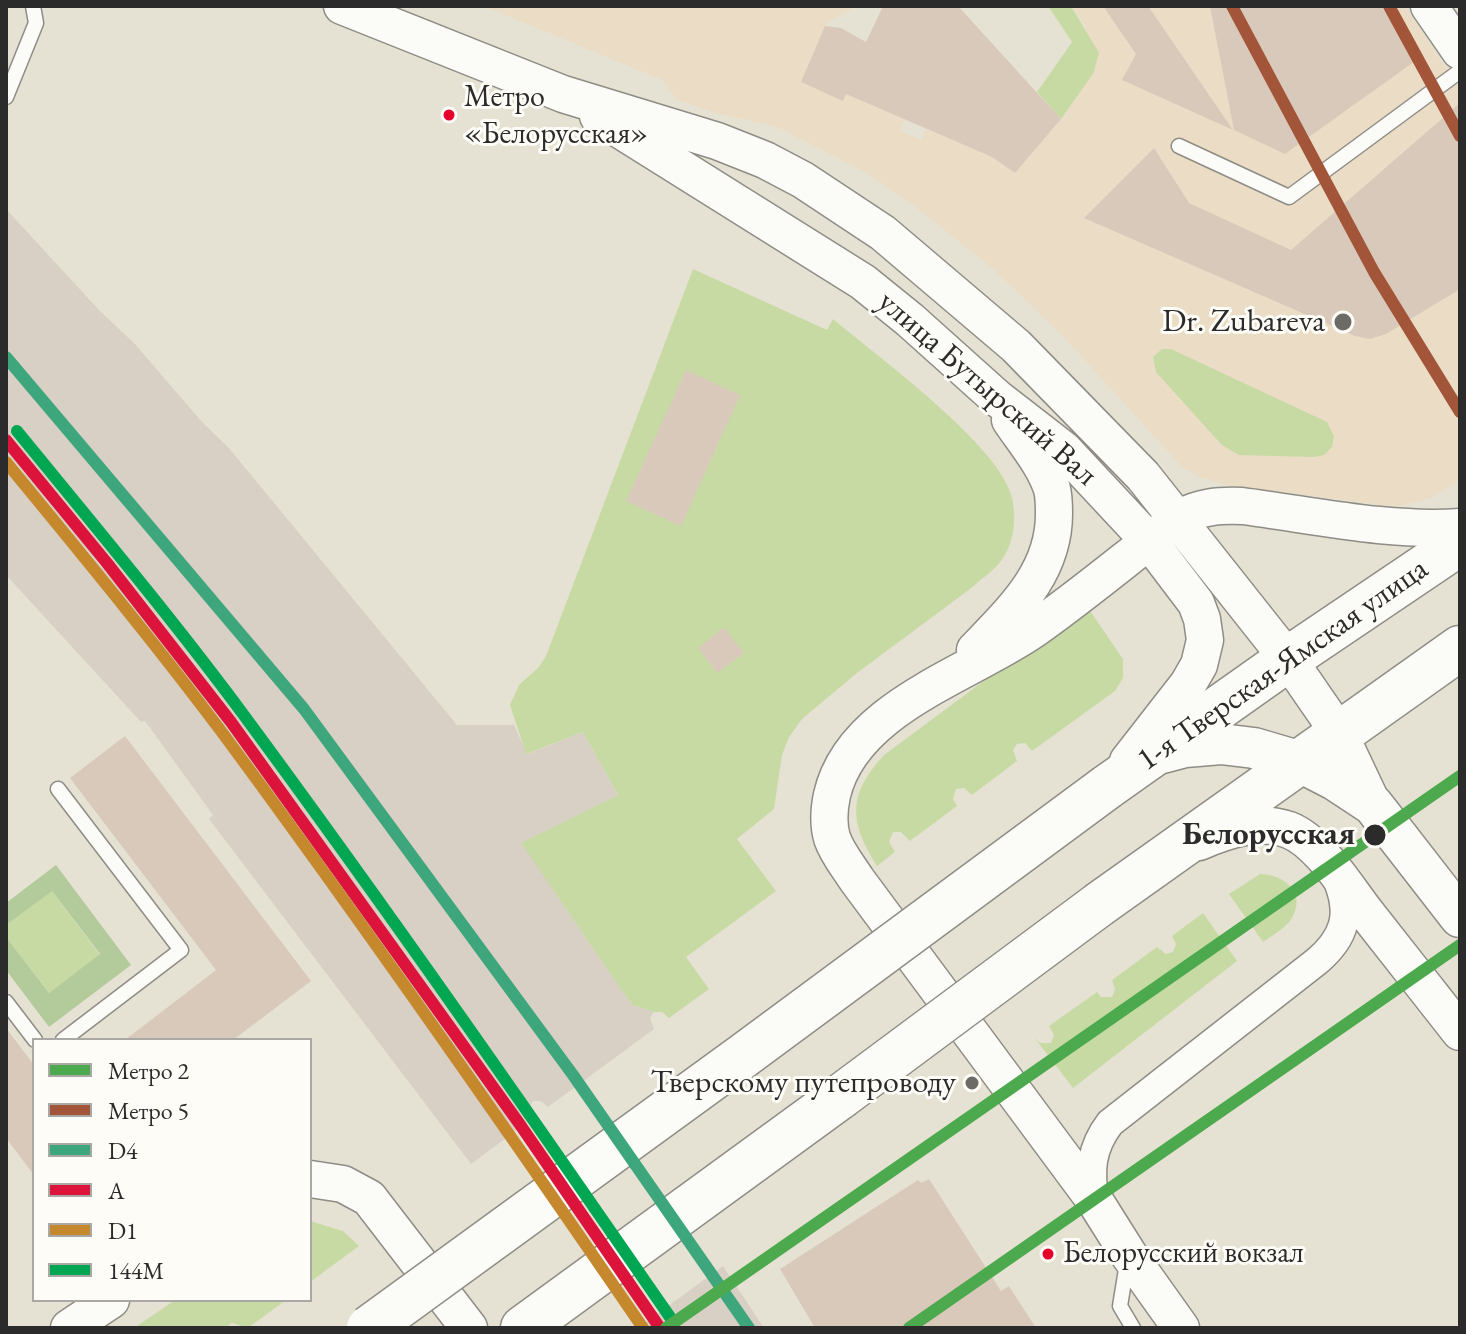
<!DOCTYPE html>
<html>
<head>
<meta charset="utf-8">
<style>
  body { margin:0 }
  #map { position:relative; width:1466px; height:1334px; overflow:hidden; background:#e6e2d3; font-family:"EB Garamond",serif }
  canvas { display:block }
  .frame { position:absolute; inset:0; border:8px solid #2b2b2b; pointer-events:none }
  .legend { position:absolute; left:32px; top:1038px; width:280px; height:264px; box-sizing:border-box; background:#fdfcf7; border:2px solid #a9a8a5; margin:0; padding:10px 14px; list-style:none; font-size:24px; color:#2b2b2b }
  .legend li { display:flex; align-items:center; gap:16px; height:40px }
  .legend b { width:40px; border:2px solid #a9a8a5 }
</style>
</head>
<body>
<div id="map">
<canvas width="1466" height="1334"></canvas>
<div class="frame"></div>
<ul class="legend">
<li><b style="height:10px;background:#4da94d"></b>Метро 2</li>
<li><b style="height:10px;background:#a35539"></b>Метро 5</li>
<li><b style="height:10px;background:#3da67c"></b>D4</li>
<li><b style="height:10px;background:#dc143c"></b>A</li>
<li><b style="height:10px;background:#c6882d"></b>D1</li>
<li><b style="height:10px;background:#00a651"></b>144М</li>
</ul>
</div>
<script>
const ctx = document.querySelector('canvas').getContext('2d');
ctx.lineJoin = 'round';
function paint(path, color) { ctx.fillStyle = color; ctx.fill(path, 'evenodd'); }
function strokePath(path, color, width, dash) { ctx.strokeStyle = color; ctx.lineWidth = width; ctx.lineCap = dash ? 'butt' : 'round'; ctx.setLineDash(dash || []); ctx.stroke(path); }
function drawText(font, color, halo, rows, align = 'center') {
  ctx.font = font + ' "EB Garamond",serif'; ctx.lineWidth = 6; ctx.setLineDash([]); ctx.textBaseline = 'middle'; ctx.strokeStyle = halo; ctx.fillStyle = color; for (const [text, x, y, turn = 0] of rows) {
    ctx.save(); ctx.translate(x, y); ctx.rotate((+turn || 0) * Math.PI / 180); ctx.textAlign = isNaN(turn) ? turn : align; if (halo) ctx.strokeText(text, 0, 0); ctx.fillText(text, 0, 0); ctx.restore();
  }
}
const built = new Path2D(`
  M484,6H856L827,23L801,82L842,100L846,94L905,119L900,131L921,140L926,129L994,158L1015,173L1061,119L1093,74L1086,27L1071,6H1405L1460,89V480L1432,498L1396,507L1227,485L1199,477L1181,466L1063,336L990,266L910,203L864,171L779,128L712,112L676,99L662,80Z`);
const industrial = new Path2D(`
  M6,209L99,310L135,344L202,422L228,447L457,725H514L527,754L583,732L618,795L522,843L632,1005L654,1012L650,1018L654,1029L548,1107L541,1101H533L529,1108L533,1118L471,1164L209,819L213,815L145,721L141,722L6,575Z
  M723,1266L764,1328H638L686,1293Z`);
const green = new Path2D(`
  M1048,6H1071L1099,53L1093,74L1061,119L1037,92L1072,42Z
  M693,269L827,330L833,319C877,356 989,438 1009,489C1017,508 1016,536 1005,555C998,568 981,579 970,589L857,673L802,719L789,737L782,755L774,809L737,839L776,891L686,957L709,989L669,1018L662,1012H654L632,1005L521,843L618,795L583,732L526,754L510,705L519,685L539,667L546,656Z
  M1162,349H1171L1327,422L1334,436L1332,447L1324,455L1313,457L1239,455L1222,445L1156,372L1153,357Z
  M1086,605L1123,659V678L1115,691L1032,751L1025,743L1017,744L1013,750L1017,761L972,795L964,788L956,789L953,799L957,806L910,841L901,832H893L889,842L895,852L877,866C849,822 847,795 884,755Z
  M1260,874C1282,874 1306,891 1293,916C1288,927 1273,935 1263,942L1229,894Z
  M51,890L100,955L49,993L6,937V925Z
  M1203,913L1237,961L1073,1088L1034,1037L1040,1043H1051L1054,1035L1049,1026L1097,992L1101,997H1112L1115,989L1112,980L1157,947L1166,954L1173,952L1176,944L1172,936Z
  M310,1221L343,1231L359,1246L310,1282Z
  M175,1300H286L248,1328L232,1323L225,1328H134Z`);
const forest = new Path2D(`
  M56,865L131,965L49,1027L6,970V937L49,993L100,954L52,891L6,925V903Z`);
const building = new Path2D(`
  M883,6H958L1061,119L1015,173L992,157L846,94L843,101L801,82L825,26L841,28L866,42Z
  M1103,6H1148L1233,130L1122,80L1136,54Z
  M1210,6H1381L1418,59L1285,154L1234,130Z
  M1460,103V289L1386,334L1370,339L1355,336L1084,218L1154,148L1189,203L1291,250Z
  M686,370L740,395L681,526L626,501Z
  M724,627L744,653L717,673L698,648Z
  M125,736L311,981L233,1040H125L216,970L70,778Z
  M6,1028L34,1065V1175L6,1138Z
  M929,1179L1001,1291L1009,1286L1036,1328H815L780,1269L918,1180L921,1183Z`);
const service = new Path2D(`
  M6,97L36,23L33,6
  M1179,146L1289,197L1460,71
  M58,789L181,950L63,1040
  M6,1002L35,1040
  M1127,1263L1120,1306L1133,1328`);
const minor = new Path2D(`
  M1095,1201C1089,1171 1091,1148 1110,1123L1316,962C1345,938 1352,914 1337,879`);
const tertiary = new Path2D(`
  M342,6L563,94L717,141L765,160L803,180L883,233L1016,346L1143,476L1288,659L1339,733L1373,805
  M1429,6L1460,51
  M598,116L863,282L910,320L997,398L1064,450L1149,541L1196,603L1202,619L1205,640L1199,665L1188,684L1128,761
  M975,650C1013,610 1054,573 1054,514C1054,506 1054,497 1052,489C1044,464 1024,441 1010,420
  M1199,842C1227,830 1259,819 1289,830C1320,842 1348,890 1368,915C1399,954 1429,993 1460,1032
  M310,1179L343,1184L369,1198L469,1328
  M69,1328L111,1300
  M1181,1328L1129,1255L1095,1201L857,880C848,866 837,853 832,838C828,824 829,809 832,795C852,708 968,675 1033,630C1083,595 1130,555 1179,518C1200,507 1218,505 1242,506C1313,515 1388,532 1460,527`);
const secondary = new Path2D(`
  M1151,756L1185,747L1221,744L1254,748L1298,761L1335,780L1373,805L1460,917`);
const primary = new Path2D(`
  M1107,787L1288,659L1460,543
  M1101,903L1460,648
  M523,1328L840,1097`);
const primaryBridge = new Path2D(`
  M840,1097L1101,903
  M369,1328L743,1056L1107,787`);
const rail1 = new Path2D(`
  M6,357L304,709L573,1075L749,1328`);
const rail2 = new Path2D(`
  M6,440L107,563L231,722L521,1126L660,1328`);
const rail3 = new Path2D(`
  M6,462C79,551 152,639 221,731C366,927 505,1127 643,1328`);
const rail4 = new Path2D(`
  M17,431C93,524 171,617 243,714C390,913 531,1116 672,1320`);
const metro1 = new Path2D(`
  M666,1328L1460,776
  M909,1328L1460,945`);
const metro2 = new Path2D(`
  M1232,6L1374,272L1460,412
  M1389,6L1460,136`);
const markers = [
  [449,115,7,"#e4002b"],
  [1343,322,10,"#6c6b66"],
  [1375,835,12,"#2b2b2b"],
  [972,1083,8,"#6c6b66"],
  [1048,1254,7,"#e4002b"]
];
const busNames = [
  ["Метро",464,98],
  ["«Белорусская»",464,135],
  ["Белорусский вокзал",1063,1254]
];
const poiNames = [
  ["Dr. Zubareva",1325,322],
  ["Тверскому путепроводу",956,1083]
];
const streetNames = [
  ["улица Бутырский Вал",987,389,41],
  ["1-я Тверская-Ямская улица",1283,665,-35]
];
const stopNames = [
  ["Белорусская",1355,835]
];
paint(built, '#eadcc5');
paint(industrial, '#d8d0c4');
paint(green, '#c7daa4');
paint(forest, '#b3ca9b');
paint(building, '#d9c9ba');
strokePath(service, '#8e8c85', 17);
strokePath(minor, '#8e8c85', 31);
strokePath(tertiary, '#8e8c85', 39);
strokePath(secondary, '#8e8c85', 43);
strokePath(primary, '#8e8c85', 47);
strokePath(service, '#fbfbf8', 14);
strokePath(minor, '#fbfbf8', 28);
strokePath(tertiary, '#fbfbf8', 36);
strokePath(secondary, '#fbfbf8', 40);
strokePath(primary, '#fbfbf8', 44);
strokePath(primaryBridge, '#8e8c85', 47, []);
strokePath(primaryBridge, '#fbfbf8', 44);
strokePath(rail1, '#3da67c', 12);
strokePath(rail2, '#dc143c', 12);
strokePath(rail3, '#c6882d', 12);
strokePath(rail4, '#00a651', 12);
strokePath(metro1, '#4da94d', 12);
strokePath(metro2, '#a35539', 12);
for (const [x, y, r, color] of markers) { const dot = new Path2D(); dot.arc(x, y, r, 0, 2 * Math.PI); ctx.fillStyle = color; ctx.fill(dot); strokePath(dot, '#fdfcf7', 3); }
drawText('30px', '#2b2b2b', '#fdfcf7', busNames, 'left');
drawText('32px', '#2b2b2b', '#fdfcf7', poiNames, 'right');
drawText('32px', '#2b2b2b', '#fdfcf7', streetNames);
drawText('bold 32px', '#2b2b2b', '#fdfcf7', stopNames, 'right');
</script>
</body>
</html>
